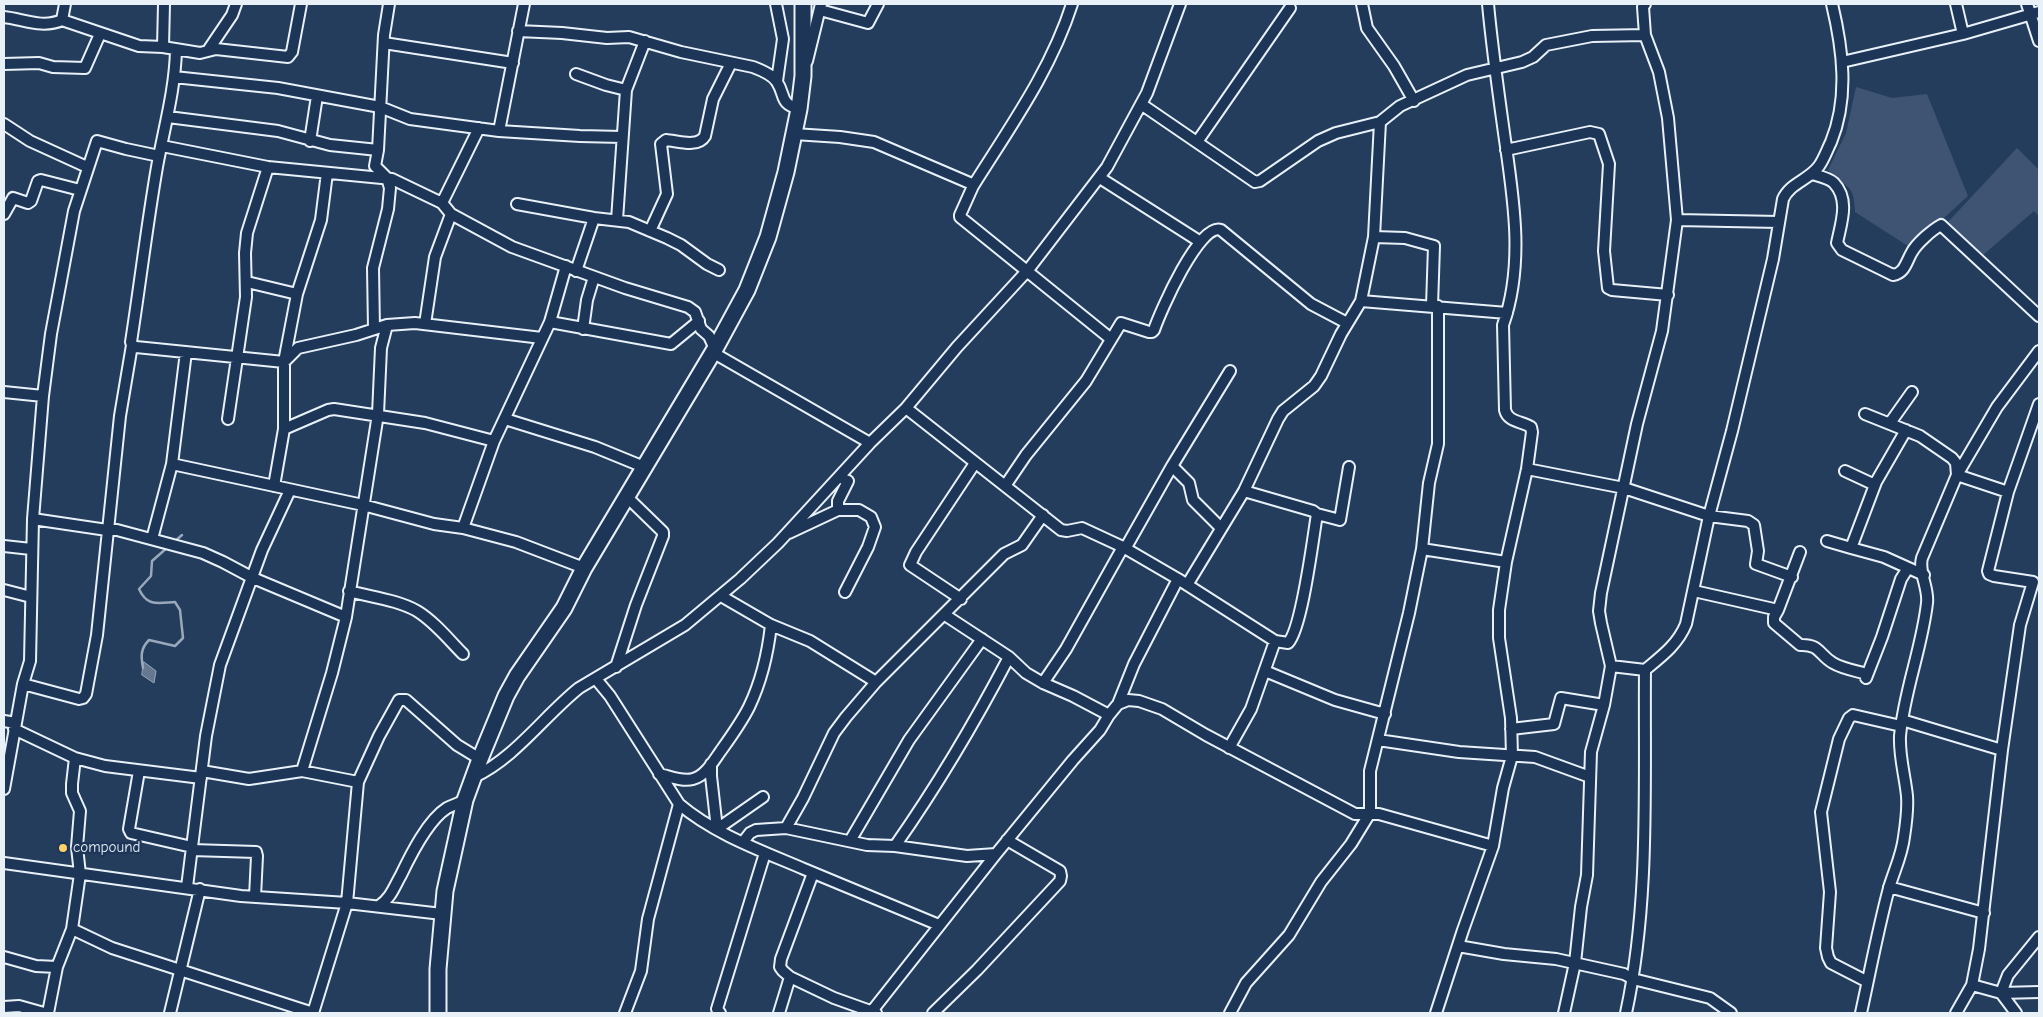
<!DOCTYPE html>
<html>
<head>
<meta charset="utf-8">
<style>
  body { margin:0 }
  #map { position:relative; width:2043px; height:1017px; overflow:hidden; background:#253d5d; font-family:"Comic Neue",sans-serif }
  canvas { display:block }
  .frame { position:absolute; inset:0; border:5px solid #e8f1f8; pointer-events:none }
</style>
</head>
<body>
<div id="map">
<canvas width="2043" height="1017"></canvas>
<div class="frame"></div>
</div>
<script>
const ctx = document.querySelector('canvas').getContext('2d');
ctx.lineJoin = 'round';
function paint(path, color) { ctx.fillStyle = color; ctx.fill(path, 'evenodd'); }
function strokePath(path, color, width, dash) { ctx.strokeStyle = color; ctx.lineWidth = width; ctx.lineCap = dash ? 'butt' : 'round'; ctx.setLineDash(dash || []); ctx.stroke(path); }
function drawText(font, color, halo, rows, align = 'center') {
  ctx.font = font + ' "Comic Neue",sans-serif'; ctx.lineWidth = 4.5; ctx.setLineDash([]); ctx.textBaseline = 'middle'; ctx.strokeStyle = halo; ctx.fillStyle = color; for (const [text, x, y, turn = 0] of rows) {
    ctx.save(); ctx.translate(x, y); ctx.rotate((+turn || 0) * Math.PI / 180); ctx.textAlign = isNaN(turn) ? turn : align; if (halo) ctx.strokeText(text, 0, 0); ctx.fillText(text, 0, 0); ctx.restore();
  }
}
const green = new Path2D(`
  M1856,87L1892,98L1927,94L1968,196L1911,248L1855,212C1854,179 1844,190 1828,170L1846,133Z
  M2017,148L2039,170V216L2034,211L1983,255L1948,222Z`);
const water = new Path2D(`
  M144,662L156,671L154,683L142,675Z`);
const stream = new Path2D(`
  M174,542L182,535
  M143,668C141,657 140,649 149,640L175,646L183,638L180,610L175,602C158,603 147,607 139,589L151,576L152,561L168,547`);
const street = new Path2D(`
  M776,4L783,39L777,81
  M1362,4L1367,28L1394,66L1414,101
  M1956,4L1963,34
  M2027,4L2039,41
  M820,10L868,23L878,4
  M4,17C23,19 42,29 62,20
  M62,20L139,46L163,47L200,53L216,49L288,57L292,52L301,4
  M62,20L65,4
  M518,31L562,33L607,38L629,37L681,52L753,67C761,70 773,75 777,82C786,96 779,103 799,109
  M384,43L513,63
  M163,47L164,4
  M209,49L232,15L236,4
  M807,61L821,4
  M1842,62L1963,34L2039,12
  M4,64L39,63L53,67L85,68L100,34
  M576,74L606,85L626,90
  M174,77L278,88L380,107L410,119L499,131L580,136L622,137
  M1141,104L1255,182L1260,181L1318,141L1336,133L1380,122L1400,106L1467,75L1522,62L1533,57L1546,45L1592,36L1645,35
  M168,117L278,131L330,145L378,150
  M4,124L30,141L87,167
  M499,131L524,4
  M794,134L840,137L874,142L972,184L973,186L960,215V217L1111,339
  M310,141L317,96
  M1197,142L1290,8
  M162,146L268,167L392,179L442,203L451,214L512,247L625,288L688,307L695,312L701,329L709,336L715,349
  M1506,150L1590,132L1599,134L1609,164L1604,251L1608,288L1612,290L1668,295
  M1812,174C1819,176 1829,178 1834,183C1850,200 1841,223 1837,243L1842,250L1893,275C1905,273 1906,262 1912,252C1917,243 1932,230 1941,225L2039,316
  M1100,178L1199,241
  M973,186C1010,127 1051,70 1072,4
  M442,203L479,128
  M517,204L594,218L629,222L667,238L681,245L707,264L719,270
  M4,214L13,198L28,203L31,201L38,181L41,180L80,190
  M617,220L626,90L645,41
  M1677,220L1779,222
  M650,231L667,194L661,144L666,140C678,141 698,148 705,136L713,99L731,63
  M1374,237L1405,238L1434,246L1432,306
  M576,271L594,218
  M247,282L297,294
  M1361,301L1507,313
  M550,322L671,344L699,321
  M425,324L435,257L451,214
  M374,329L373,268L388,209L390,188L387,178L375,166L378,150L384,35L389,4
  M583,329L587,300L594,277
  M132,345L136,347L284,362L298,348L356,335L387,325L415,323L542,338
  M712,352L870,443
  M4,392L43,396
  M906,408L1061,530L1067,531L1082,528L1123,547L1178,579L1275,641L1288,643C1302,629 1313,538 1317,514L1313,511L1244,491
  M1865,414L1920,436L1952,458L1956,463L1957,475
  M228,419L246,297L245,253L247,233L268,167
  M505,419L595,447L644,467
  M1890,423L1912,392
  M284,429L328,410L334,409L425,423L494,441
  M1906,430L1876,482L1851,548L1884,557L1924,575
  M172,464L363,505L434,524L463,528L516,542L584,568
  M1527,469L1624,488L1709,516L1748,521L1754,525L1758,551L1756,564L1792,577
  M1845,471L1875,485
  M1957,475L2008,492
  M274,486L284,429V362L297,294L321,220L327,173
  M1005,486L1026,455L1086,381L1121,323L1149,332H1152L1154,330C1160,312 1200,221 1221,230L1311,304L1347,323
  M838,510V501L848,481L839,477
  M1317,514L1340,520L1349,467
  M33,519L107,530H117L203,553L223,562L253,578L346,617
  M463,528L494,441L550,322L566,266
  M1221,528L1193,500L1189,483L1172,466L1230,371
  M789,533L838,510H859L871,517L875,527L868,547L845,592
  M152,539L172,464L186,352
  M1827,541L1851,548
  M4,546L31,549
  M1125,549L1172,466
  M1422,549L1506,562
  M1187,585L1244,491L1278,419L1283,411L1314,386L1321,376L1341,334L1361,301L1374,237L1380,122
  M4,590L31,597
  M349,591C371,597 398,600 417,611C435,622 449,640 463,654
  M1694,591L1778,610L1774,617V623L1800,645C1820,644 1819,655 1833,663C1843,669 1857,671 1867,674
  M721,596L771,625L810,641L876,682
  M961,599L910,565L916,552L975,463
  M1778,610L1800,552
  M945,615L1009,657L1026,673L1043,683L1073,696L1109,715
  M1611,666L1645,670C1662,656 1678,644 1686,624L1709,516L1732,431L1773,259L1783,199C1790,183 1809,180 1819,166C1824,159 1827,150 1831,142C1849,98 1843,50 1832,4
  M616,667L636,605L663,536V532L627,497
  M1265,671L1335,700L1385,714
  M1866,678L1882,637L1901,579L1908,568
  M596,679L610,696L679,804C714,834 762,851 804,869C849,888 894,906 939,925
  M1043,683L1066,649L1123,547
  M23,684L79,699L83,698L86,694L97,635L120,416L132,345L131,342C140,284 147,225 157,167C164,128 175,90 176,50
  M1118,704L1134,664L1178,579
  M1902,720L2002,750
  M4,721L16,723
  M14,729L75,758L105,766L201,778
  M1511,729L1554,724L1561,698L1604,705
  M1378,740L1459,752L1535,757L1590,777
  M1229,748L1251,709L1275,641
  M711,764V776L717,829L763,797
  M139,771L129,829L131,833L192,847
  M202,771L249,779L302,771L358,782
  M302,771L332,673L346,617L378,414L381,348L387,325
  M659,774C669,776 682,782 693,779C705,776 713,762 720,752C730,738 741,723 749,707C761,682 768,652 771,625
  M474,777C515,758 544,716 579,688L685,625L740,579L778,543L870,443L906,408L957,347L1028,270L1107,167L1147,93L1180,4
  M4,789L23,684L30,661L33,519L43,396L51,334L74,211L97,141L126,149L159,156
  M786,828L803,798L834,733L846,717L876,682L1004,554L1022,545L1043,515
  M850,841L909,740L982,639
  M743,842L750,833L756,830L786,828L867,845L895,846L967,856L996,854
  M895,846C937,786 975,722 1009,657
  M192,850L256,852L257,856L255,897
  M4,863L241,896L347,903L442,914
  M813,873L781,959L780,967L783,971L790,977L834,998L876,1013
  M187,887L206,736L220,665L262,550L290,490
  M1889,887L1984,913
  M379,906C391,898 394,887 401,875C411,854 428,820 447,808C453,805 460,803 465,800
  M72,929L112,948L313,1013L347,903L358,782L379,736L399,700H406L457,745L480,759
  M1458,946L1504,954L1556,959L1624,974L1633,979L1710,998L1731,1013
  M4,957L36,966L57,967
  M1866,981L1831,963L1828,957L1826,948L1830,892L1821,812L1839,739L1849,718L1853,715L1901,726
  M1972,985L2001,993L2039,992
  M2001,993L2008,975L2039,937
  M2001,993L2016,1013
  M4,1007L19,1006L44,1013
  M872,1011L996,854L1073,760L1100,730L1109,715L1118,704L1128,700L1139,701L1162,709L1206,735L1355,814H1379L1493,846
  M48,1013L57,967L72,929L80,874L77,847L80,811L72,793V784L75,758
  M170,1013L200,889
  M625,1013L641,971L648,919L679,804
  M720,1013L717,1009L765,853
  M779,1013L790,977
  M933,1013L977,970L1060,881L1061,876L1060,871L1007,840
  M1230,1013L1246,983L1289,935L1321,882L1351,844L1370,813V771L1409,613L1422,549L1429,483L1438,444V306
  M1436,1013L1463,930L1493,846L1503,788L1512,756L1511,718L1499,638V610L1506,562L1527,469L1532,432L1531,427C1521,421 1508,422 1505,410L1503,325C1525,263 1513,196 1504,133C1498,90 1492,47 1488,4
  M1564,1013L1575,963L1581,907L1587,875L1591,752L1604,705L1611,666L1601,623L1599,611L1601,593L1637,424L1662,331L1677,220L1668,118L1659,72L1645,35L1643,7L1645,4
  M1626,1013C1650,903 1644,783 1645,670
  M1861,1013C1870,972 1878,929 1889,888C1894,871 1902,855 1904,837C1906,824 1908,809 1907,796C1905,776 1899,756 1900,736C1904,691 1922,648 1927,603C1929,588 1918,572 1922,558L1957,475L1997,407L2039,351
  M1956,1013L1972,985L1979,949L2002,750L2020,625L2033,582L1994,576L1989,574L1988,571L2008,492L2039,404`);
const secondary = new Path2D(`
  M438,1013V969L445,891L465,800L480,759L506,696L517,676L564,608L584,568L715,349L747,290L768,237L786,172L799,109L803,76V4`);
const markers = [
  [63,848,5,"#ffd166"]
];
const poiNames = [
  ["compound",73,848]
];
paint(green, '#3e5472');
paint(water, '#657890');
strokePath(water, '#99a8ba', 1);
strokePath(stream, '#99a8ba', 2.5);
strokePath(street, '#e8f1f8', 14);
strokePath(secondary, '#e8f1f8', 19);
strokePath(street, '#1d3557', 10);
strokePath(secondary, '#1d3557', 15);
for (const [x, y, r, color] of markers) { const dot = new Path2D(); dot.arc(x, y, r, 0, 2 * Math.PI); ctx.fillStyle = color; ctx.fill(dot); strokePath(dot, '#1d3557', 2); }
drawText('15px', '#e8f1f8', '#1d3557', poiNames, 'left');
</script>
</body>
</html>
